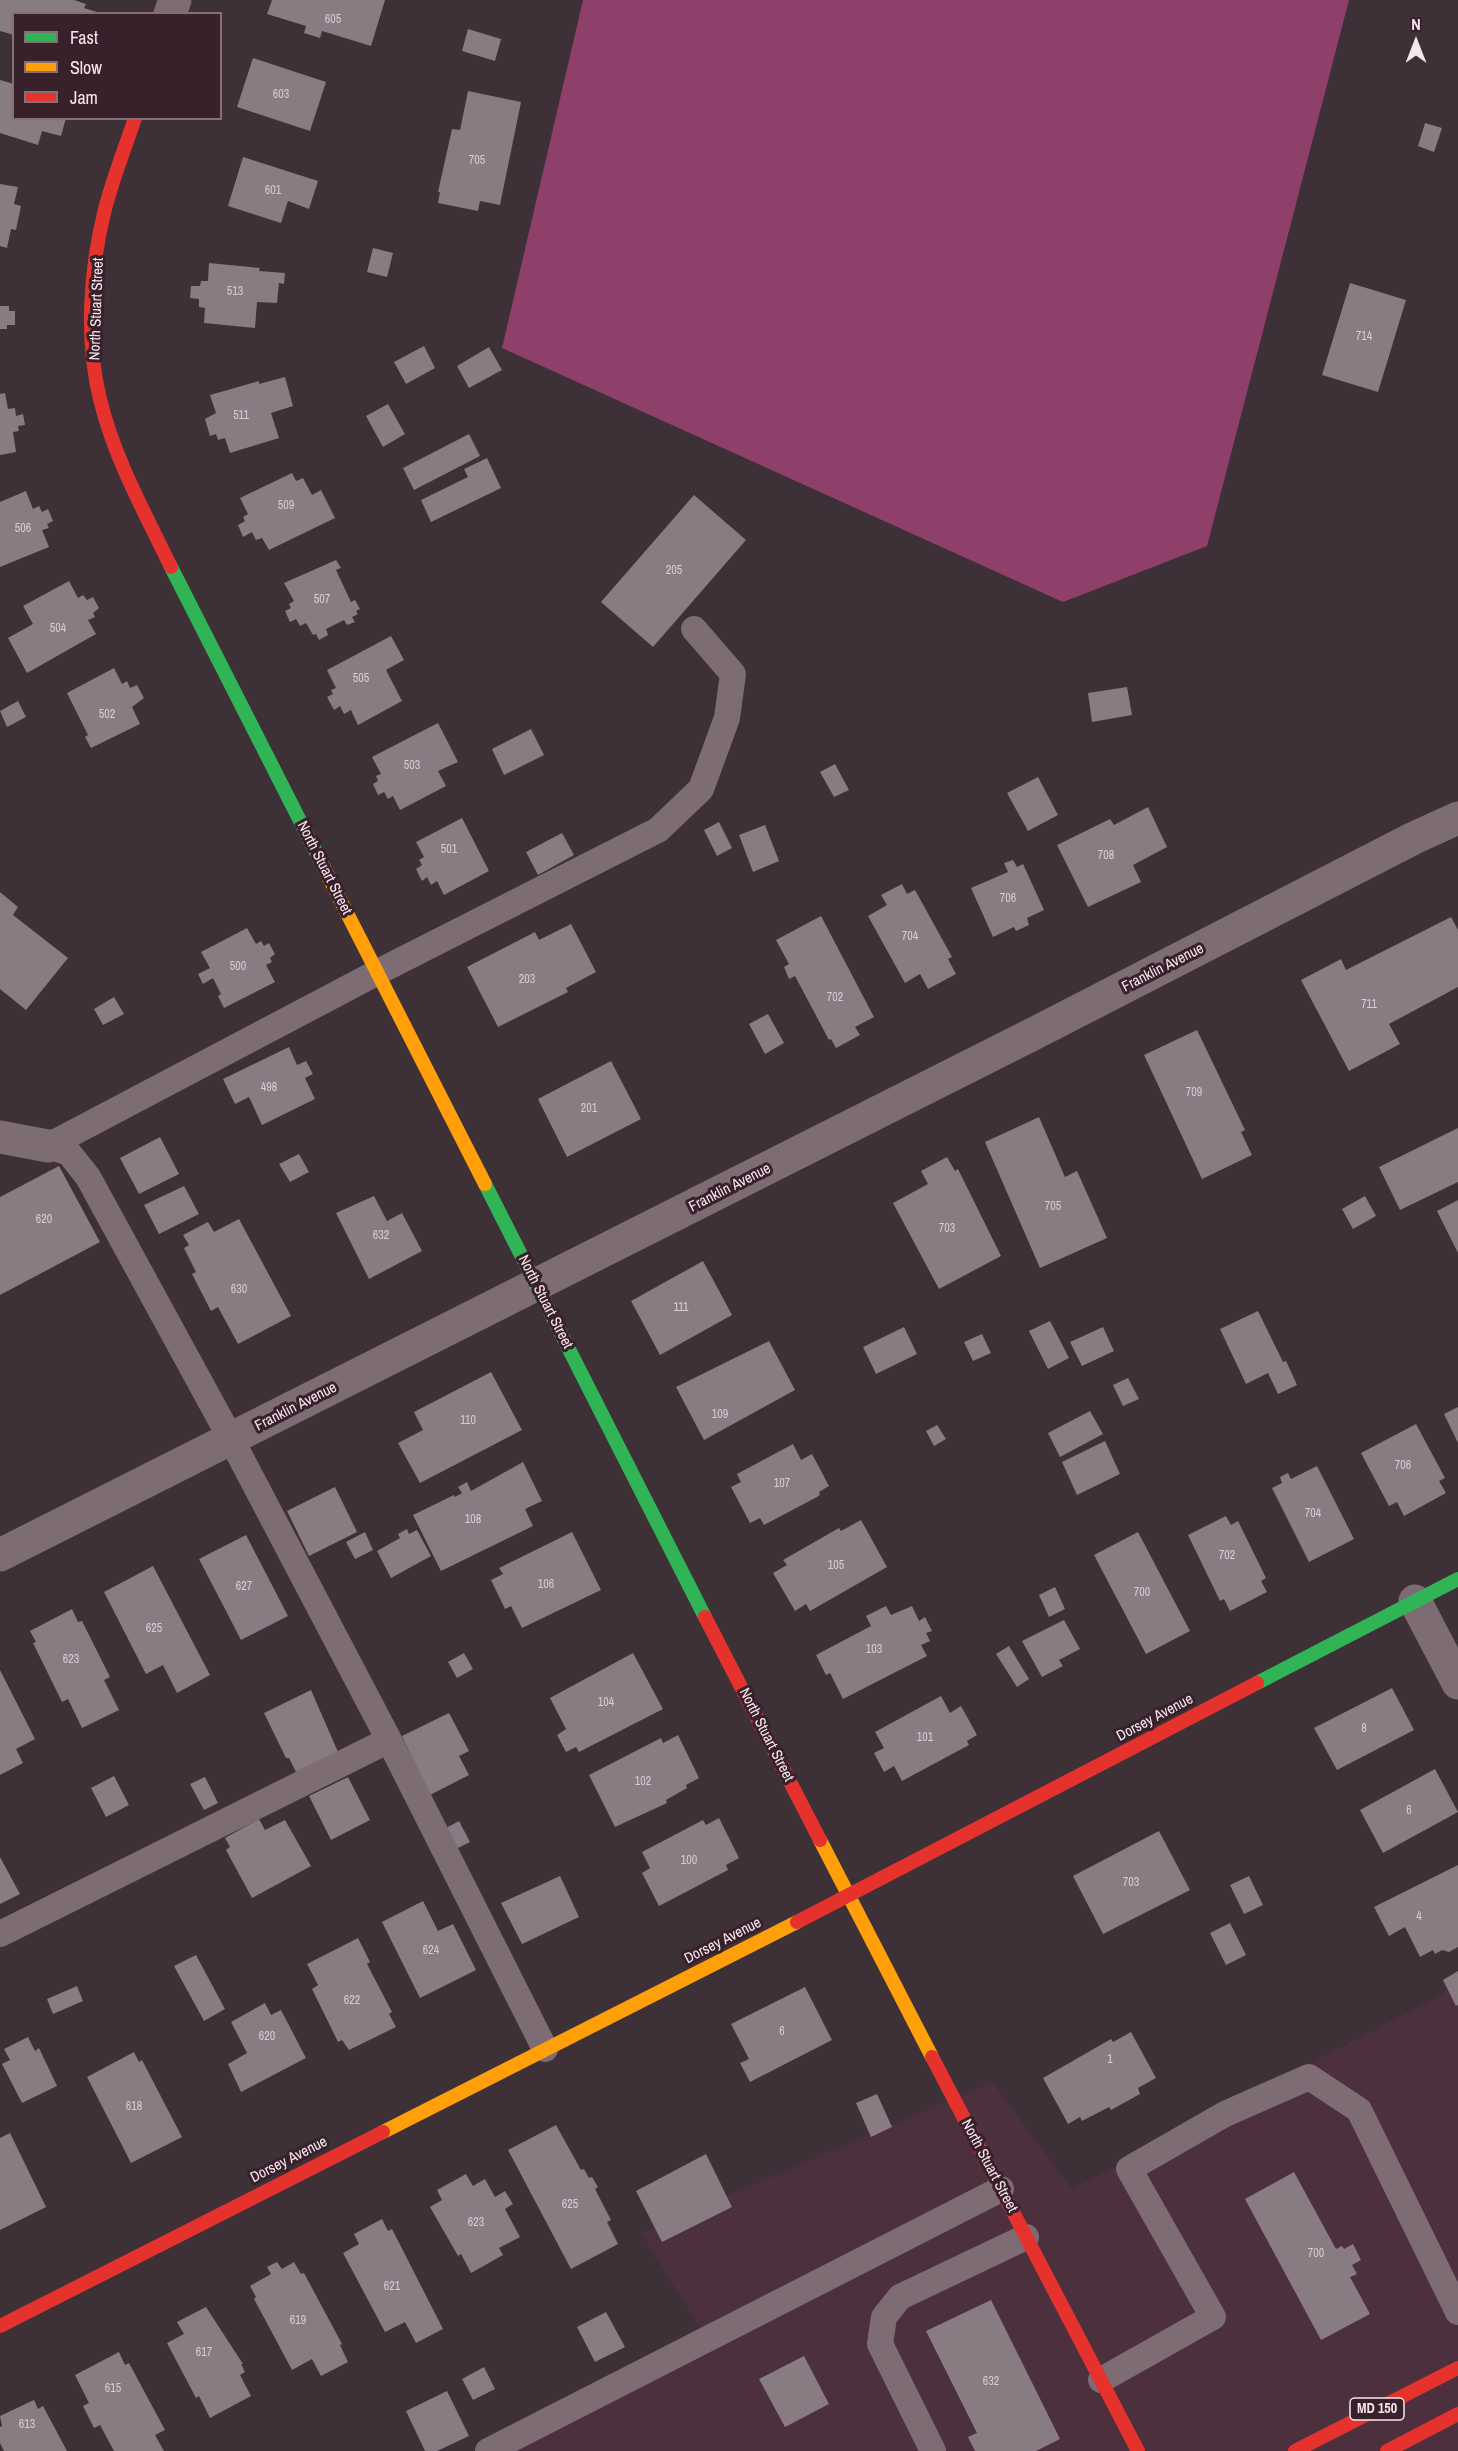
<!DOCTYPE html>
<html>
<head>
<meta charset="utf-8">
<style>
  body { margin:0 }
  #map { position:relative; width:1458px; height:2451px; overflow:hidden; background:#3e3037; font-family:"Archivo Narrow",sans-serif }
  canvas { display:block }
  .legend { position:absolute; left:12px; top:12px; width:210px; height:108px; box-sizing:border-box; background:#39212c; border:2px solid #85707a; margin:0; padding:8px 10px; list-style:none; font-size:18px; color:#f7e6ee }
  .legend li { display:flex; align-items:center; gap:12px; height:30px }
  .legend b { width:30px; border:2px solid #85707a }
  .north { position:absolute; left:1386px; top:12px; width:60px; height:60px; -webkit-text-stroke:4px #39212c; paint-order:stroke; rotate:0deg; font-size:16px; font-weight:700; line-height:24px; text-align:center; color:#f7e6ee }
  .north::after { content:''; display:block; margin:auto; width:21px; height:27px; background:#f7e6ee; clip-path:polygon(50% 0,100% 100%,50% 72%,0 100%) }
</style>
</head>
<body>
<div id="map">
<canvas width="1458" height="2451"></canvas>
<ul class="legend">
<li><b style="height:8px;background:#30b455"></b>Fast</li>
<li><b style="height:8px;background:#ff9f0a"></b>Slow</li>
<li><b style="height:8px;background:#e5322d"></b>Jam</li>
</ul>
<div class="north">N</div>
</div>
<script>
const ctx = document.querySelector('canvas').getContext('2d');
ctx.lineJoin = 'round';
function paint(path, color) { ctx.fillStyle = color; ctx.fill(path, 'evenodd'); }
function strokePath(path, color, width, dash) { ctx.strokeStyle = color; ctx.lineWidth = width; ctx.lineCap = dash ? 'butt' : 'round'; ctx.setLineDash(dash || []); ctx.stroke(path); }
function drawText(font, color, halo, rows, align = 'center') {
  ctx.font = font + ' "Archivo Narrow",sans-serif'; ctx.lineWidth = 6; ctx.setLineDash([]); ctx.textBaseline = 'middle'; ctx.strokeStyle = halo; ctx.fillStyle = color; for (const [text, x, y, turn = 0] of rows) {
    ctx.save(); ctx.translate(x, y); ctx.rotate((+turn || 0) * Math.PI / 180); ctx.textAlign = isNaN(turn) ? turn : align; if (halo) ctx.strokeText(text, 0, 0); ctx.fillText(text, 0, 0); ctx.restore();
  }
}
const built = new Path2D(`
  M1458,1986V2451H497L709,2342L641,2233L992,2082L1072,2189Z`);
const forest = new Path2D(`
  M583,0H1349L1207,546L1063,602L502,348Z`);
const building = new Path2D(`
  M0,0H74L86,4L84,8L100,13L14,14V35L0,31Z
  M272,0H385L371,46L322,31L320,38L304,33L306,26L267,14Z
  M468,29L501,39L495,61L462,51Z
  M253,58L326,82L310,131L237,107Z
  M0,80L14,84V118H66L61,136L42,131L38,145L0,133Z
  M468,91L521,102L500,205L480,201L478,211L438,203L440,192H438L452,129L460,130Z
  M1425,123L1442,128L1434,152L1418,146Z
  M243,157L318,181L309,209L288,201L281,223L228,206Z
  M0,184L18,187L14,204L21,206L16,230L11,229L7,248L0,246Z
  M373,248L393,253L387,277L367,272Z
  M209,263L260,268L259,271L285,273L284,284L279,283L277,303L257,302L255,328L204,323L205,308L199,307V299L190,298L191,286H200L201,281H208Z
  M1350,283L1406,300L1378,392L1322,375Z
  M0,306H9V311H15V325H7V329H0Z
  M424,346L435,368L406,384L394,362Z
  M489,347L502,370L469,388L457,366Z
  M285,377L293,406L271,413L279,438L230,453L225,438L218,440L216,434L210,436L205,419L216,413L210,395L259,381V384Z
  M5,393L8,409L15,408L16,416L23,414L25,425L18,426L19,431L13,432L16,452L0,455V394Z
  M388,404L405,434L383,447L366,416Z
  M469,434L480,456L414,490L403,468Z
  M487,458L501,488L431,522L421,500L468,477L464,469Z
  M292,473L296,481L303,478L312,495L321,490L335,518L269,550L262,538L256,540L252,532L243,537L238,525L245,521L243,517L248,514L240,498Z
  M26,491L33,509L39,506L42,512L48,509L53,521L47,524L49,528L42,530L49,547L0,567V502Z
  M694,495L746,540L653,647L601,602Z
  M336,560L341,568L336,570L351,602L355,600L360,609L356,611L358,614L352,617L355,622L347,625L344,620L326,629L328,635L319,640L316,634L313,635L306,623L300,626L296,619L290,622L285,611L291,608L289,604L294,601L284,583Z
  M69,581L78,598L83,595L87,600L93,597L99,608L93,613L95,617L88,620L96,634L27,673L8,638L33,624L23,606Z
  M391,636L404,660L386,670L402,701L358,725L351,710L344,714L340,706L334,710L327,697L333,694L331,690L336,688L327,670Z
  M114,668L122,684L127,681L130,688L137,685L144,698L132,707L140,724L91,748L85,737L88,735L67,693Z
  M1127,687L1132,715L1092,722L1088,693Z
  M18,701L26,717L7,727L0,711Z
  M438,723L458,762L438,771L446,786L400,810L393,796L388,799L384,792L378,795L373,784L378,781L376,776L381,774L372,757Z
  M531,729L544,755L504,775L492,749Z
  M835,764L849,790L834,797L820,772Z
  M1038,777L1058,815L1028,831L1007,793Z
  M1148,807L1167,847L1133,865L1141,882L1088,907L1057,845L1110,819L1114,825Z
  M462,818L489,871L444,895L437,881L431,885L427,877L422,881L416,869L422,865L419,860L424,857L416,842Z
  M719,822L732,848L717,856L704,830Z
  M765,825L779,861L753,872L739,835Z
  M562,833L574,855L538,875L526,852Z
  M1013,860L1017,867L1023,864L1044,910L1027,918L1029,925L1016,931L1014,927L993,937L971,888L1008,872L1004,863Z
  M902,884L907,894L915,890L952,957L948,959L956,974L928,989L920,974L905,983L868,916L887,905L881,895Z
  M0,892L18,907L13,915L68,958L26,1010L0,989Z
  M821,916L874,1017L855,1027L860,1035L836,1048L831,1039L829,1040L795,976L789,979L784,967L789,964L776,940Z
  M1451,917L1458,930V987L1389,1024L1400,1044L1349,1071L1301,980L1341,959L1346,970Z
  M571,924L596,972L566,988L568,992L498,1027L467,967L535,932L539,940Z
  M247,928L256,944L261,941L264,946L269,943L275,954L270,958L272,962L266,965L275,982L224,1008L218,996L221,994L213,978L203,984L198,974L210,968L201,952Z
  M114,997L124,1014L103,1025L94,1009Z
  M768,1014L784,1043L765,1054L749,1024Z
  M1197,1030L1245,1130L1241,1132L1252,1155L1202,1179L1144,1055Z
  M289,1047L297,1065L306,1061L313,1074L305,1078L315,1099L262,1125L249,1097L235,1104L223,1079Z
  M611,1061L641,1119L567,1157L538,1099Z
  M1039,1117L1065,1177L1077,1171L1107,1238L1040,1268L985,1142Z
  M1458,1128V1182L1400,1210L1379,1167Z
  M160,1137L179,1174L139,1194L120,1158Z
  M299,1154L309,1172L290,1182L279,1164Z
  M947,1157L955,1171L958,1169L1001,1256L939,1289L893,1203L928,1184L921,1171Z
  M59,1166L100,1242L0,1295V1197Z
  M184,1186L199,1214L159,1234L144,1205Z
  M374,1196L387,1221L402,1213L422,1251L369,1279L336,1213Z
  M1365,1196L1376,1216L1353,1229L1342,1209Z
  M1458,1200V1253L1437,1211Z
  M239,1219L291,1316L238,1344L218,1307L211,1311L192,1274L196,1272L184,1248L189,1245L183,1235L208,1222L214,1232Z
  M703,1261L732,1315L660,1355L631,1301Z
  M1258,1311L1283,1362L1286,1361L1297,1385L1278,1394L1268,1373L1246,1384L1220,1329Z
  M1050,1321L1069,1358L1048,1369L1029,1331Z
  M904,1327L917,1354L876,1374L863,1347Z
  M1103,1327L1114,1351L1082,1366L1070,1342Z
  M982,1334L991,1353L973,1361L964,1342Z
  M769,1341L795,1390L704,1440L676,1387Z
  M491,1372L522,1430L420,1483L398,1443L423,1430L414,1412Z
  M1128,1378L1139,1399L1123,1406L1113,1385Z
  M1458,1407V1443L1444,1414Z
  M1090,1411L1103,1434L1060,1457L1048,1433Z
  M1416,1424L1445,1478L1439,1481L1446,1493L1404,1516L1397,1502L1389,1506L1361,1453Z
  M937,1425L946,1439L934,1446L926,1431Z
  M1105,1441L1120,1474L1077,1495L1062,1462Z
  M793,1444L801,1460L812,1454L829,1486L819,1492L820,1495L817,1497L764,1525L760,1518L750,1523L731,1487L741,1482L737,1474Z
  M523,1462L542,1501L525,1509L533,1526L441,1571L413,1515L454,1495L455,1497L462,1493L458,1487L467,1482L471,1491Z
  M1317,1466L1354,1539L1309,1562L1272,1488L1282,1483L1280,1477L1288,1473L1291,1479Z
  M335,1487L357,1532L309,1556L287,1511Z
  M1226,1516L1231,1525L1238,1521L1266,1578L1261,1581L1267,1592L1230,1611L1224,1599L1220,1601L1188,1535Z
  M861,1520L887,1567L810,1611L806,1604L795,1611L773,1573L787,1565L783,1560L839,1528L841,1531Z
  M407,1529L409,1534L417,1530L431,1556L391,1578L377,1551L400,1538L398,1534Z
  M365,1532L373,1550L355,1559L346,1542Z
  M572,1532L601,1590L522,1628L511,1606L505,1609L491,1580L503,1574L499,1568Z
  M1138,1532L1190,1631L1146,1654L1094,1555Z
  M246,1535L288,1616L241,1640L199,1559Z
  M153,1566L210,1675L177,1693L163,1665L146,1674L104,1592Z
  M1055,1587L1065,1609L1049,1617L1039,1595Z
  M886,1606L891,1615L912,1606L919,1621L925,1617L932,1631L926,1633L930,1641L921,1645L927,1656L843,1699L830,1673L826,1675L816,1655L871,1626L866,1616Z
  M72,1609L78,1622L82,1621L110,1677L104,1680L119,1710L82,1728L68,1699L62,1702L33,1643L36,1642L30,1631Z
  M1064,1620L1080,1649L1059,1660L1063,1666L1042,1677L1022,1641Z
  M1009,1646L1029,1679L1017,1687L996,1654Z
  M464,1653L473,1669L457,1678L448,1662Z
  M633,1653L663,1709L579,1752L576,1747L566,1752L557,1735L566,1729L550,1698Z
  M0,1670L35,1739L16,1749L23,1763L0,1775Z
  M1392,1688L1414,1730L1337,1770L1314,1728Z
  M311,1690L338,1752L296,1772L289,1758H286L264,1713Z
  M941,1696L950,1713L961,1706L977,1735L967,1741L969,1745L902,1781L894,1766L884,1772L874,1753L884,1748L875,1732Z
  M449,1713L469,1751L459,1756L469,1775L430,1795L402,1736Z
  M678,1735L699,1778L686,1785L687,1788L666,1800L667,1803L615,1827L589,1775L661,1738L663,1743Z
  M1435,1769L1458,1812L1383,1853L1360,1810Z
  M114,1776L129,1805L106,1817L91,1788Z
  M205,1777L218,1803L204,1810L190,1784Z
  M348,1777L370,1820L331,1840L309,1796Z
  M719,1818L739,1858L726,1865L728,1870L659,1906L642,1873L650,1868L642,1852L703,1820L706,1825Z
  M259,1819L265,1830L285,1820L311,1866L252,1898L226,1850L230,1847L225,1838Z
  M459,1821L470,1842L454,1850L444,1829Z
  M1159,1831L1190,1890L1103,1934L1073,1876Z
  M0,1857L20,1894L0,1904Z
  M1458,1865V1947L1449,1952L1442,1950L1435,1954L1433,1950L1420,1957L1405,1927L1389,1936L1374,1907Z
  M560,1876L579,1917L522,1944L501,1903Z
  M1249,1876L1263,1905L1244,1914L1230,1885Z
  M423,1901L438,1931L453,1924L476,1970L420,1998L382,1922Z
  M1230,1923L1246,1955L1226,1965L1210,1933Z
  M358,1938L370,1962L367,1964L392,2012L389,2014L396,2027L349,2050L342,2040L338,2042L312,1989L318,1985L307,1964Z
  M196,1955L225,2009L204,2021L174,1966Z
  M1458,1971V2005L1456,2006L1443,1980Z
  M77,1986L83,2001L53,2014L47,1999Z
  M805,1987L832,2040L750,2082L740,2063L749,2059L731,2024Z
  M265,2003L271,2015L281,2010L306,2058L241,2092L228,2064L247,2053L231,2022Z
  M1131,2032L1156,2078L1138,2088L1140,2094L1111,2110L1109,2107L1082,2121L1080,2117L1068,2124L1043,2078L1111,2039L1113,2042Z
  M28,2037L35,2051L39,2048L57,2086L22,2103L2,2064L10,2060L4,2049Z
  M134,2052L139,2062L142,2060L182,2137L131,2163L87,2077Z
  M877,2094L892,2127L871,2137L856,2103Z
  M556,2125L581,2170L584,2169L589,2178L592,2177L598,2187L595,2189L611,2220L607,2222L618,2244L571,2269L508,2150Z
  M10,2133L46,2207L0,2230V2138Z
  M706,2154L732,2207L662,2242L636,2191Z
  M1294,2172L1336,2249L1342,2246L1344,2249L1353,2244L1361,2260L1352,2265L1357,2274L1350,2277L1370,2314L1321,2340L1245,2199Z
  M466,2174L473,2186L485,2179L495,2197L505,2191L513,2204L505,2209L520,2237L499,2248L503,2255L471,2273L461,2254L458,2256L430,2207L442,2200L437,2190Z
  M382,2219L388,2231L392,2229L443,2329L416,2343L405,2322L385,2332L343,2253L359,2244L354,2234Z
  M277,2262L282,2269L294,2262L301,2274L304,2273L342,2344L340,2345L348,2362L321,2376L312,2359L292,2370L254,2299L256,2297L250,2286L271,2274L267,2267Z
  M991,2300L1060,2439L1036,2451H975L968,2437L977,2433L926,2331Z
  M206,2307L243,2364H241L245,2372L240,2375L251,2396L210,2418L199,2396L196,2398L167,2343L184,2334L177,2322Z
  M606,2312L625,2347L595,2362L577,2327Z
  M119,2352L125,2365L129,2363L165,2430L155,2435L164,2451H114L100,2425L94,2428L83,2406L89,2403L75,2375Z
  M804,2356L829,2404L785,2427L759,2379Z
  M484,2367L495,2389L473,2400L462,2379Z
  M447,2391L469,2436L437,2451H425L406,2411Z
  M34,2400L38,2409L43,2406L67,2451H4L0,2443V2427L2,2426L0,2416Z`);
const lane = new Path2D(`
  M48,1146L69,1153L88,1177L231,1439L389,1740L545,2049
  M48,1146L378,972L658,830L701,789L727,718L733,674L694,629
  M0,1934L389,1740
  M1101,2380L1213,2317L1129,2169L1225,2114L1309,2077L1359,2110L1458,2312
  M488,2451L1001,2189
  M933,2451L880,2344L884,2317L900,2297L1026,2237`);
const street = new Path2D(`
  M170,14L175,0
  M0,1137L48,1146
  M0,1555L1035,1033L1414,838L1458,818
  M1415,1601L1458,1683`);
const fast = new Path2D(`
  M171,567L324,868
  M485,1184L705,1617
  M1257,1683L1458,1579`);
const slow = new Path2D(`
  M324,868L485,1184
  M820,1840L932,2057
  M383,2132L797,1922`);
const jam = new Path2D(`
  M135,118C125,148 113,178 105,209C90,269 85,339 100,399C114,458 145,513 171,567
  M705,1617L820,1840
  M797,1922L1257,1683
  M932,2057L1138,2451
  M0,2326L383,2132
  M1295,2451L1458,2368
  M1387,2451L1458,2414`);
const numberNames = [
  ["605",333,20],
  ["603",281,95],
  ["705",477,161],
  ["601",273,191],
  ["513",235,292],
  ["714",1364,337],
  ["511",241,416],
  ["509",286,506],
  ["506",23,529],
  ["205",674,571],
  ["507",322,600],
  ["504",58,629],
  ["505",361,679],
  ["502",107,715],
  ["503",412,766],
  ["501",449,850],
  ["708",1106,856],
  ["706",1008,899],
  ["704",910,937],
  ["500",238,967],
  ["203",527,980],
  ["702",835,998],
  ["711",1369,1005],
  ["498",269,1088],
  ["709",1194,1093],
  ["201",589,1109],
  ["705",1053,1207],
  ["620",44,1220],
  ["703",947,1229],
  ["632",381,1236],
  ["630",239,1290],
  ["111",681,1308],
  ["109",720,1415],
  ["110",468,1421],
  ["706",1403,1466],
  ["107",782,1484],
  ["704",1313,1514],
  ["108",473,1520],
  ["702",1227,1556],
  ["105",836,1566],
  ["106",546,1585],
  ["627",244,1587],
  ["700",1142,1593],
  ["625",154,1629],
  ["103",874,1650],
  ["623",71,1660],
  ["104",606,1703],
  ["8",1364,1729],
  ["101",925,1738],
  ["102",643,1782],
  ["6",1409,1811],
  ["100",689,1861],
  ["703",1131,1883],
  ["4",1419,1917],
  ["624",431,1951],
  ["622",352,2001],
  ["6",782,2032],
  ["620",267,2037],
  ["1",1110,2060],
  ["618",134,2107],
  ["625",570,2205],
  ["623",476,2223],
  ["700",1316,2254],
  ["621",392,2287],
  ["619",298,2321],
  ["617",204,2353],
  ["632",991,2382],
  ["615",113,2389],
  ["613",27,2425]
];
const shields = [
  [1377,2409,54]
];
const shieldNames = [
  ["MD 150",1377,2409]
];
const streetNames = [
  ["North Stuart Street",97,309,-88],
  ["North Stuart Street",324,868,63],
  ["Franklin Avenue",1163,968,-27],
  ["Franklin Avenue",730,1188,-27],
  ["North Stuart Street",545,1302,63],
  ["Franklin Avenue",296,1407,-27],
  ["Dorsey Avenue",1155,1718,-28],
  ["North Stuart Street",766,1735,63],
  ["Dorsey Avenue",723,1941,-27],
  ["Dorsey Avenue",289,2160,-27],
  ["North Stuart Street",989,2166,62]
];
paint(built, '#4d303e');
paint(forest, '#8e406a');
paint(building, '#887b82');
strokePath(lane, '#7e6c74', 26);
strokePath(street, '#7e6c74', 33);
strokePath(fast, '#30b455', 14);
strokePath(slow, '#ff9f0a', 14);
strokePath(jam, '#e5322d', 14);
drawText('12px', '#dbcbd3', null, numberNames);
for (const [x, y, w] of shields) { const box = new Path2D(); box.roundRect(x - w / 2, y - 11, w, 22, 4.5); ctx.fillStyle = '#39212c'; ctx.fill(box); strokePath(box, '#f7e6ee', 1.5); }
drawText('bold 14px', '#f7e6ee', null, shieldNames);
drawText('15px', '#f7e6ee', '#39212c', streetNames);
</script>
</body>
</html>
